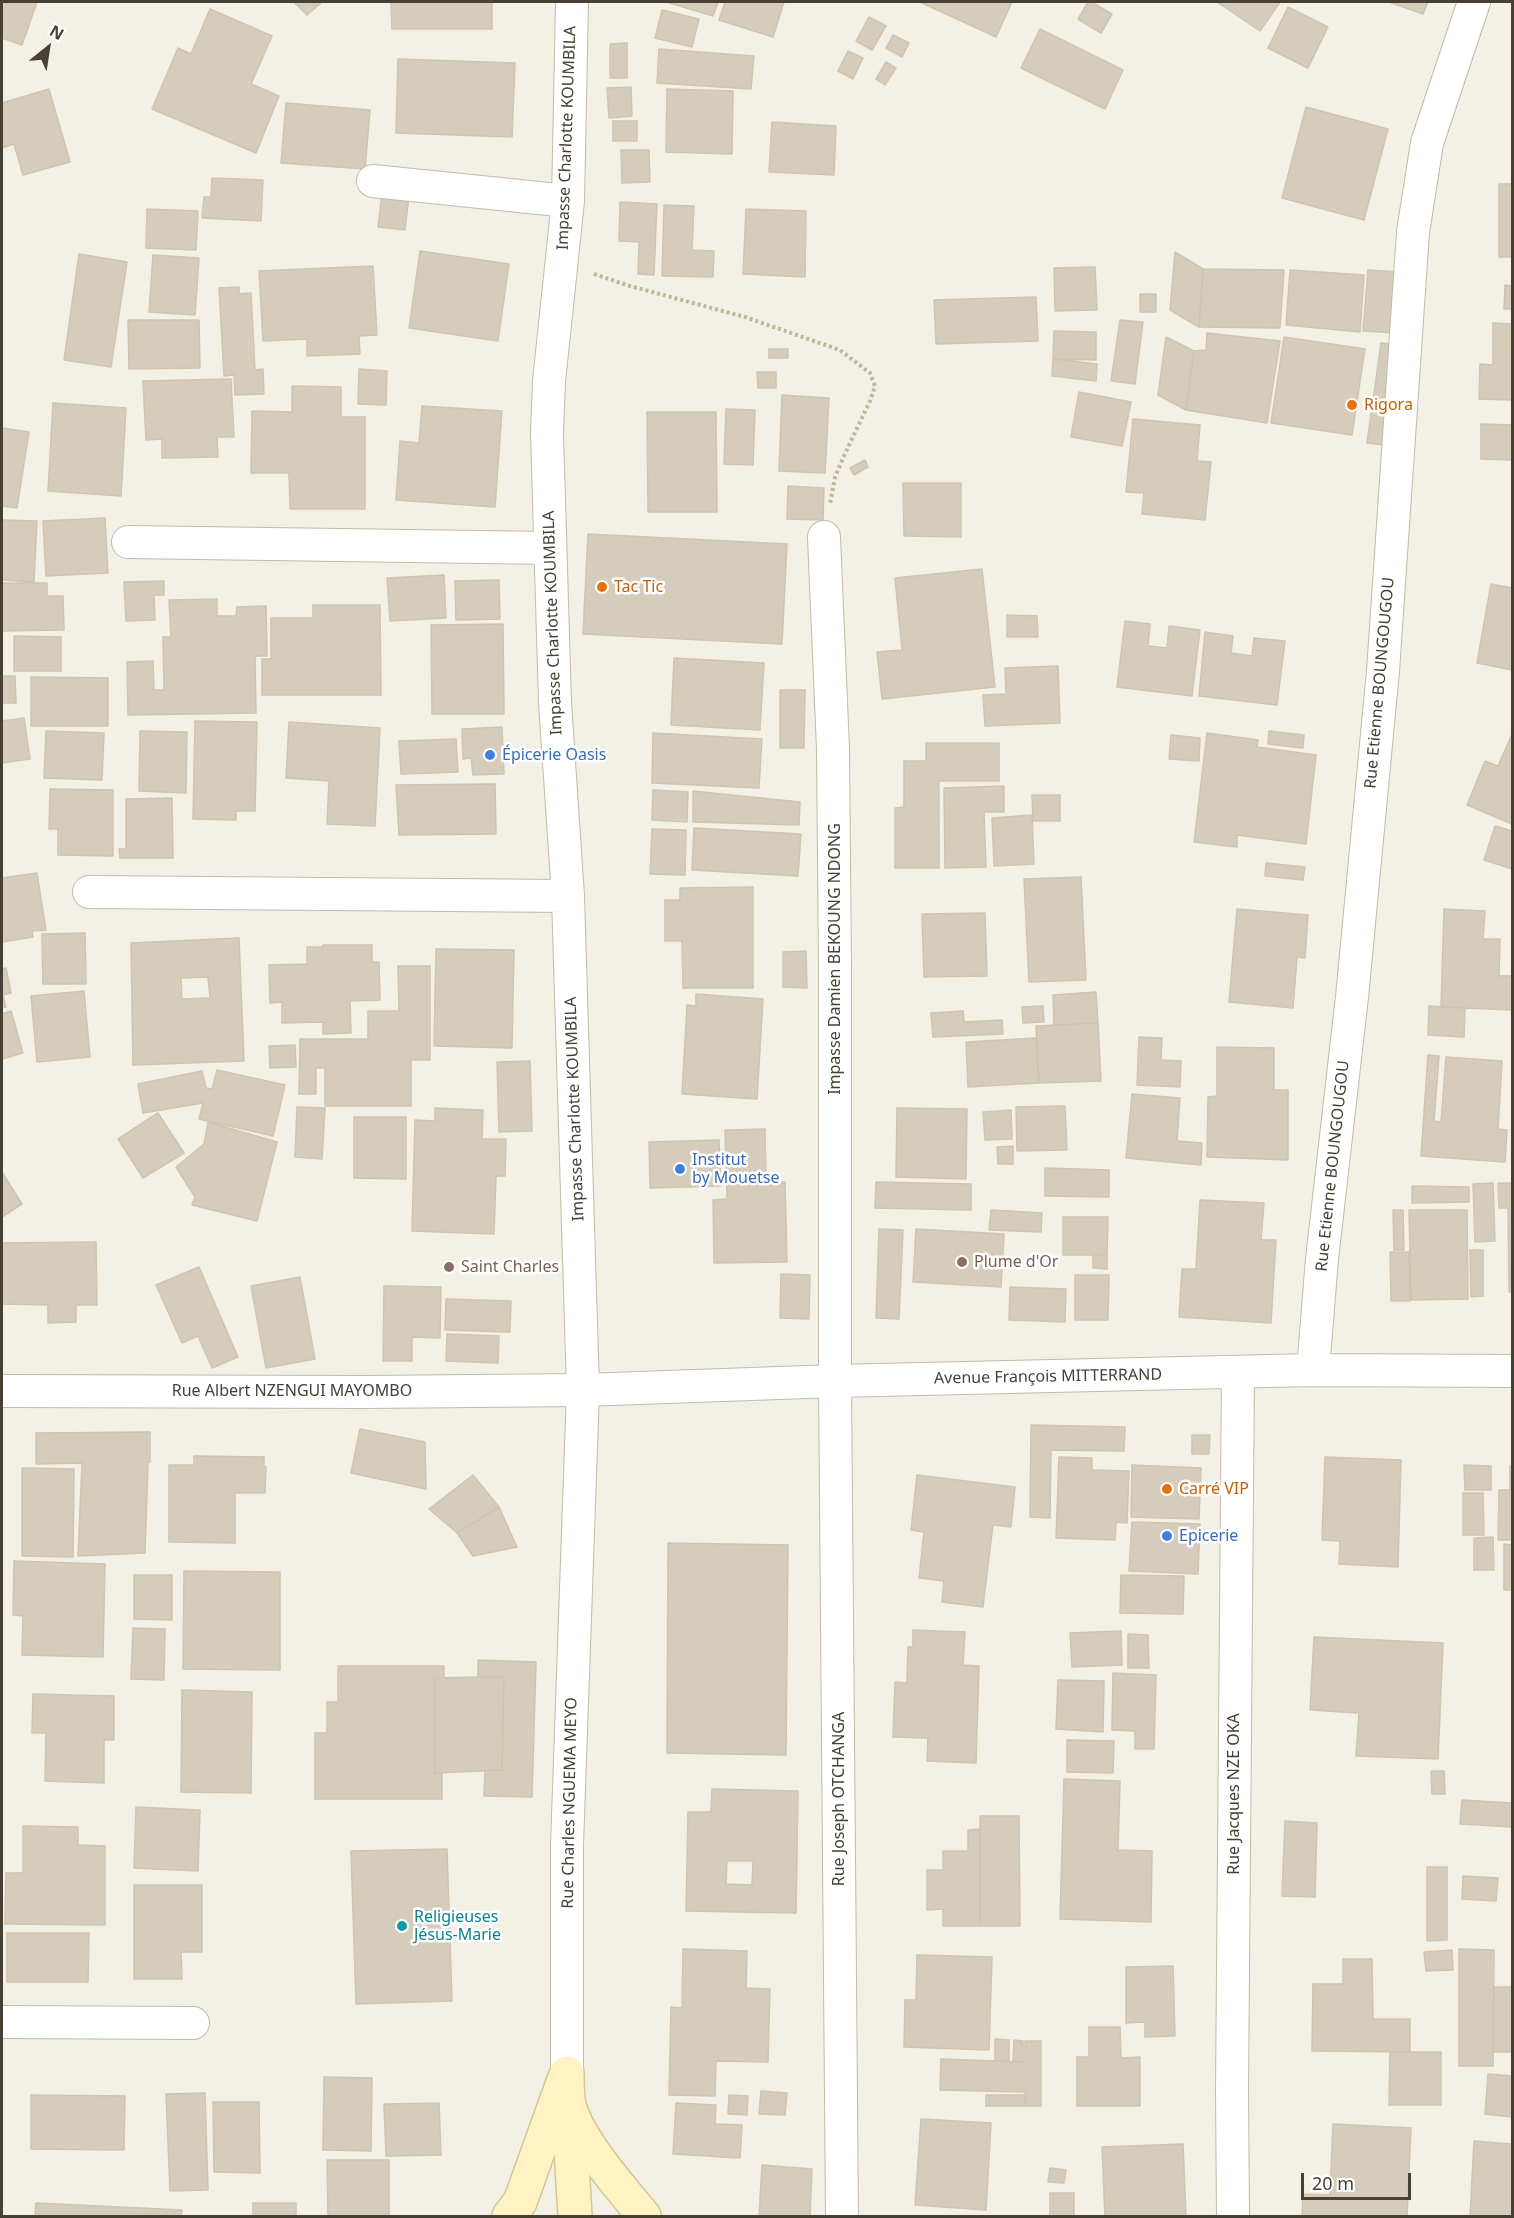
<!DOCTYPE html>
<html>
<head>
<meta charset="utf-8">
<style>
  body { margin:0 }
  #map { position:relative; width:1514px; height:2218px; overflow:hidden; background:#f3f0e6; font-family:"Noto Sans",sans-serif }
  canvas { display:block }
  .frame { position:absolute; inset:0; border:3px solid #464035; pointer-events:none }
  .north { position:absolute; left:18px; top:18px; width:60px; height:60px; -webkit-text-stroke:4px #fff; paint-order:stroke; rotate:30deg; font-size:16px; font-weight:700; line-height:24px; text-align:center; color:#464035 }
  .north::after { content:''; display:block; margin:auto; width:21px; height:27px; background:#464035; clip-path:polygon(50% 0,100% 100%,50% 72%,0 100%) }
  .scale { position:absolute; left:1301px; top:2173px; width:110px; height:27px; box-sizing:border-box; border:3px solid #464035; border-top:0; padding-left:8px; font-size:18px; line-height:21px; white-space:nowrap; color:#464035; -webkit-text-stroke:4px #fff; paint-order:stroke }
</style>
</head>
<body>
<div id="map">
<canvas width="1514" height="2218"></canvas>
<div class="frame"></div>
<div class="north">N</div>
<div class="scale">20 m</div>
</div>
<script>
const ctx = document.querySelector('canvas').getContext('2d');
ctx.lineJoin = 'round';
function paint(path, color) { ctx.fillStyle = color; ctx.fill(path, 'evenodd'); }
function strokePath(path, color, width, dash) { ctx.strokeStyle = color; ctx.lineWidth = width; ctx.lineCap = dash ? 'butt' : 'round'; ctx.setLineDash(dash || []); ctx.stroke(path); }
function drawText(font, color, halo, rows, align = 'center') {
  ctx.font = font + ' "Noto Sans",sans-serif'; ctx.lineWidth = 5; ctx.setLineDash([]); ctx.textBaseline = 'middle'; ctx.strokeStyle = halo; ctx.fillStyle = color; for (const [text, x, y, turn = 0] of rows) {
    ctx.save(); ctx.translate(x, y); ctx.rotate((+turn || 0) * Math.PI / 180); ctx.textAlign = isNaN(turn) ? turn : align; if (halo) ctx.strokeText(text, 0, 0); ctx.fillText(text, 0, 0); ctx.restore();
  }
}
const building = new Path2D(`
  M2,2H37L22,45L2,38Z
  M294,2H322L307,15Z
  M391,2H492V29H392Z
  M666,2H718L713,16Z
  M725,2H784L773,37L719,20Z
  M920,2H1012L996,37Z
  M1088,2H1091L1112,14L1101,33L1078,19Z
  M1217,2H1280L1260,31Z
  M1389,2H1428L1423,14Z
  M1288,7L1328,27L1308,68L1268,48Z
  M210,9L272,36L251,84L279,96L256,153L152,109L178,48L191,54Z
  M662,10L699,19L692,47L655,38Z
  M869,17L886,26L872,50L856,41Z
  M1040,29L1123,70L1105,109L1021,68Z
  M893,35L909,43L902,57L886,48Z
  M627,43V78H610V44Z
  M659,49L754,56L751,89L657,83Z
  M848,51L863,58L853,79L838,71Z
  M398,59L515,63L512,137L396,133Z
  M886,62L896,68L885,85L876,79Z
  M631,87L632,116L609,118L607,88Z
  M49,89L70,162L23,175L14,144L2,148V103Z
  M667,89L733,91L732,154L666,152Z
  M286,103L370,110L365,169L281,163Z
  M1306,107L1388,129L1364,220L1282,198Z
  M613,121H637V141H613Z
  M772,122L836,126L834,175L769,172Z
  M621,150H649L650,182L622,183Z
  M212,178L263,180L261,221L202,218L204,197H211Z
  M1499,184H1512V257H1499Z
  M382,193L409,196L405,230L378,227Z
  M620,202L657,204L654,275L638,274L639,242L619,241Z
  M664,205L694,206L692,250L714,251L713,277L662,276Z
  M147,209L198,211L196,250L146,248Z
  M746,209L806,211L805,277L743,274Z
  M420,251L509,264L498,341L409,328Z
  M1175,252L1203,269L1199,327L1170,310Z
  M79,254L127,262L111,367L64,360Z
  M153,255L199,258L195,315L149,312Z
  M373,266L377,335L359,336L360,354L307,356V339L263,341L259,271Z
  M1095,267L1097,310L1055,311L1054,268Z
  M1203,269L1284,270L1280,328L1199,327Z
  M1290,270L1364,275L1360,332L1286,325Z
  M1368,270L1399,272L1394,333L1363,331Z
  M1505,285L1512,286V309H1504Z
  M239,287V294L251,293L255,370L263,369L264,394L235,395L234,375L224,376L219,288Z
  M1140,294H1156V312H1140Z
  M1036,297L1038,341L936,344L934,300Z
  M128,320H199L200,368L129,369Z
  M1120,320L1143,322L1135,384L1111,381Z
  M1493,323L1512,324V400L1479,399L1480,364L1493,365Z
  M1054,331L1096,332V360L1053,359Z
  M1207,333L1280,341L1267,423L1186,410L1194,351L1206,350Z
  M1166,337L1194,351L1186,410L1158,395Z
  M1284,337L1365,349L1352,435L1271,423Z
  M1381,343L1402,345L1393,446L1367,443Z
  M769,349H788V358H769Z
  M1053,359L1097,364L1096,381L1052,376Z
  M359,369L387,371L386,405L358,404Z
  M757,372H776V388H758Z
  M231,379L234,437H217L218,457L162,458V439L146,440L143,381Z
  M292,386L341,387V417H365V509H290L289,473H251L252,411L292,412Z
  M1079,392L1131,402L1122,446L1071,437Z
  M782,395L829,398L825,473L779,471Z
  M53,403L126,408L121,496L48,491Z
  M422,406L502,411L495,507L396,500L400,441L419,443Z
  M726,409L755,410L753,465L724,464Z
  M647,412H716L717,512H648Z
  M1133,419L1200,425L1197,461L1211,462L1205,520L1142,514L1144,493L1126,492Z
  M1481,424L1512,425V460L1481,459Z
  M2,428L29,432L17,508L2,506Z
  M865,460L868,467L854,475L850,468Z
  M903,483H961V537L904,536Z
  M788,486L824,488L823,520L787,519Z
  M105,518L108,573L46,576L43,521Z
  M2,520L37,521L34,582L2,580Z
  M588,534L787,544L782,644L583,634Z
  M982,569L995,687L882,699L877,652L902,650L895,578Z
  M444,575L446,618L390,621L387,578Z
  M499,580L500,619L456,620L455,581Z
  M164,581V595H154L155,620L126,621L124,582Z
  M2,583H47V596H63L64,630L2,631Z
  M1491,584L1512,588V670L1477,663Z
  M217,599V616H236L237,607L266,606L267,656H255L256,713L128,715L127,662L153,661L154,690H164L163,637H171L169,600Z
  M313,605H380L381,695H262V659H271V618H313Z
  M1007,615L1037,616L1038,637H1007Z
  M1125,621L1150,624L1148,646L1167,648L1169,626L1200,630L1192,696L1117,687Z
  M503,624L504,714H432L431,625Z
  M1205,632L1233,636L1231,653L1252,656L1254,638L1285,641L1277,705L1199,696Z
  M14,636L61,637V671H14Z
  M674,658L764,663L760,730L671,725Z
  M1058,666L1060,723L985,726L983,695L1006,694L1005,668Z
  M2,676H15L16,703H2Z
  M31,677L108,678V726H31Z
  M780,690H805L804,748H780Z
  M24,718L30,759L2,763V721Z
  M195,721L257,722L255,811H236V820L193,819Z
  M289,722L380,728L375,826L327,824L329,781L286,778Z
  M502,727L504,774L473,775L471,758L463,759L462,729Z
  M46,731L104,733L102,780L44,778Z
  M140,731L187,732L186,793L139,791Z
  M1269,731L1304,735L1303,748L1268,744Z
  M653,733L762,739L759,788L652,783Z
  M1207,733L1258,740L1257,747L1316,755L1306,844L1237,835V847L1194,842Z
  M1512,734V824L1467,805L1485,761L1498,766Z
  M1171,735L1200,738L1199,761L1169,759Z
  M456,739L458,772L401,774L399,741Z
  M926,743H999V781H939V868H895V808L904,807V761H926Z
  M495,784L496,834L399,835L396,785Z
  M1004,786V812H984L986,867L945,868L944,788Z
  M50,789L113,790V856L58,855V829H49Z
  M653,790L688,792L687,822L652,820Z
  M693,791L800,802L799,825L693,822Z
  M1032,795H1060V821H1033Z
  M172,798L173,858H120L119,849H126V799Z
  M1032,815L1034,864L994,866L992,818Z
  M1495,826L1512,831V869L1484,860Z
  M694,828L801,834L798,876L692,870Z
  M652,829L686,830L685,875L650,874Z
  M1266,863L1305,867L1303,880L1265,876Z
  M37,873L46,930L32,931L33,937L2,942V878Z
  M1081,877L1086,980L1029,982L1024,879Z
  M753,887V988H683L682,941H665V900H680V888Z
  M1237,909L1308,915L1305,958L1297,957L1293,1008L1229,1002Z
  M1444,909L1485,911L1483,939H1500L1499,976H1512V1010L1441,1007Z
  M985,913L987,976L924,977L922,914Z
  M85,933L86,984H43L42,934Z
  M239,938L244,1061L133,1065L131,943ZM208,977L210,998L182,999L181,978Z
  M323,945H372V962H379L380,1000L350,1001L351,1033L323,1034V1022L282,1023V1002L270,1003L269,965L307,964V947H322Z
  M436,949L514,950L512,1048L434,1046Z
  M806,951L807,988L783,987V952Z
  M398,966H430V1060H411V1106H325V1068H316V1094H299L300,1039H368V1011H399Z
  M6,968L11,993L3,995L6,1007H2V969Z
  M84,991L90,1057L37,1062L31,996Z
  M1096,992L1098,1023L1054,1025L1053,995Z
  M696,994L763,999L757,1099L682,1094L687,1005L696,1006Z
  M1043,1006L1044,1022L1023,1023L1022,1007Z
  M1429,1006L1465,1008L1464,1037L1428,1035Z
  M11,1011L23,1053L2,1059V1014Z
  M963,1011L964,1022L1002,1020L1003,1034L933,1037L931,1013Z
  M1098,1023L1101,1081L1039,1083L1036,1026Z
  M1139,1037L1162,1038L1161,1060L1181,1061L1180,1087L1137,1085Z
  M1036,1038L1039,1083L968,1087L966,1042Z
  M295,1045L296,1067L270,1068L269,1046Z
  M1217,1047L1274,1048V1090H1288V1160L1207,1157L1208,1097L1217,1096Z
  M1428,1055L1439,1056L1434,1121L1441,1122L1446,1057L1502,1061L1498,1129L1507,1130L1505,1162L1421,1156Z
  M530,1061L532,1131L499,1132L497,1062Z
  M217,1070L285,1085L273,1136L199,1119L203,1103L143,1113L138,1084L202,1071L206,1088L212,1089Z
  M1132,1094L1180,1098L1177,1141L1202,1143L1201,1165L1126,1158Z
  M1065,1106L1067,1150L1017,1151L1016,1107Z
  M297,1107L325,1108L322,1159L295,1157Z
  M435,1108L483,1110L482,1139H506L505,1176H496L494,1234L412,1231L415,1120L435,1121Z
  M897,1108L967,1109L966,1179L896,1177Z
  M1011,1110L1012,1139L985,1140L983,1112Z
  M158,1113L184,1153L143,1178L118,1139Z
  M354,1117H406V1179L354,1178Z
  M208,1122L277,1142L257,1221L192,1205L195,1197L176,1167L204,1144Z
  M765,1129L766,1183L785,1182L787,1262L714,1263L713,1200L727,1199L725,1130Z
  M719,1140L721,1186L650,1188L649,1142Z
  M1013,1146V1164H998L997,1147Z
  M1045,1168L1109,1170V1197L1045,1196Z
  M2,1172L22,1204L2,1217Z
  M876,1182L971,1184V1210L875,1208Z
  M1493,1183L1495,1241L1475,1242L1473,1184Z
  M1498,1183H1512V1292H1509L1508,1208H1499Z
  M1412,1186L1469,1187V1202L1412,1203Z
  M1200,1200L1264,1203L1261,1240H1276L1271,1323L1179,1317L1182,1269H1196Z
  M991,1210L1042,1213L1041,1232L989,1230Z
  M1393,1210H1403L1404,1250H1394Z
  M1409,1210H1467L1468,1299L1411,1300Z
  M1063,1217H1108L1107,1255H1063Z
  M879,1229L903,1230L899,1319L876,1318Z
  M916,1229L1004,1234L1001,1287L913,1282Z
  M96,1242L97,1305H76V1322L48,1323V1305L2,1304V1243Z
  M1470,1250H1483V1296L1471,1297Z
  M1390,1252H1409L1410,1301H1391Z
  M1093,1255H1107V1269L1093,1268Z
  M199,1267L238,1357L212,1368L198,1336L182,1343L156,1285Z
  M781,1274L810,1275L809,1319L780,1318Z
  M1075,1275H1109L1108,1320H1075Z
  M300,1277L315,1359L266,1368L251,1286Z
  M384,1286L441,1287L440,1338L412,1337V1361H383Z
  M1010,1287L1066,1289L1065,1322L1009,1320Z
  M446,1299L511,1301L510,1332L445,1330Z
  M447,1334L499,1336L498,1363L446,1361Z
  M1031,1425L1125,1427L1124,1451L1051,1450L1050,1518L1030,1517Z
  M360,1429L425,1442L426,1489L351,1473Z
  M150,1432V1462L148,1463L145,1553L78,1556L82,1463L36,1464V1433Z
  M1192,1435H1210L1209,1454H1192Z
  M194,1456L264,1457V1467H266L265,1493H235V1543L169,1542V1465H194Z
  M1059,1457L1092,1458V1470L1129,1471L1127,1523L1116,1522L1115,1540L1056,1538Z
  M1325,1457L1401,1460L1398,1567L1339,1564L1340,1541L1322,1540Z
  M1132,1465L1201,1468L1199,1519L1131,1517Z
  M1464,1465L1491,1466V1490H1465Z
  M1510,1466H1512V1540H1498L1499,1490H1510Z
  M22,1468L74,1469L73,1557L22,1556Z
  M473,1475L499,1507L457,1533L429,1509Z
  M917,1475L1015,1487L1011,1527L993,1525L983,1607L942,1602L944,1581L919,1578L924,1532L911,1530Z
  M1463,1493H1483L1484,1535H1463Z
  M499,1507L517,1547L473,1556L457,1533Z
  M1132,1522L1200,1524L1198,1574L1129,1571Z
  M1493,1537L1494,1570H1474V1538Z
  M668,1543L788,1545L786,1755L667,1753Z
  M1504,1544L1512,1545V1590H1504Z
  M14,1561L105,1564L103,1657L22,1655L23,1616L13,1615Z
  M184,1571L280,1572V1670L183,1669Z
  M134,1575H172V1620L134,1619Z
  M1121,1575L1184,1576L1183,1614L1120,1613Z
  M133,1628L165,1629L164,1680L131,1679Z
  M913,1630L965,1632L963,1665L979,1666L976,1763L927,1761L928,1738L893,1737L895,1682L907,1683L908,1647H913Z
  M1121,1631L1122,1665L1072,1667L1070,1633Z
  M1128,1634L1148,1635L1149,1668H1128Z
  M1314,1637L1443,1643L1438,1759L1356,1756L1359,1713L1310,1710Z
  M478,1660L536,1662L532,1797L484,1796L485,1770H502L504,1677H478Z
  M338,1666H444V1678H435V1773H442V1799H315V1733H327V1702H338Z
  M1113,1673L1156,1675L1154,1749H1135V1731L1112,1730Z
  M478,1677H504L502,1770L435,1773V1678Z
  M1058,1680L1104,1681L1103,1732L1056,1729Z
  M182,1690L252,1692L251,1793L181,1792Z
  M33,1694L114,1696V1740H104V1783L45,1781L46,1733H32Z
  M1067,1740L1114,1741L1113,1773L1067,1772Z
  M1431,1771H1444L1445,1794H1432Z
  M1064,1779L1120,1781L1118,1850L1152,1851L1151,1922L1060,1919Z
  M712,1789L798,1791L796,1913L686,1911L688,1812H711ZM727,1861H753L752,1885L726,1884Z
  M1462,1800L1512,1803V1827L1460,1824Z
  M136,1807L200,1810L198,1871L134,1868Z
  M980,1816H1019L1020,1926H980Z
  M1285,1821L1317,1823L1315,1897L1282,1896Z
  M23,1826L78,1827V1845L105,1846V1925L5,1924L6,1873H23Z
  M980,1829V1926H943V1909L927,1910V1870H943V1851H968V1830Z
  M447,1849L452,2001L356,2004L351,1851Z
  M1427,1867H1447V1940L1427,1941Z
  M1463,1876L1498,1878L1496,1901L1462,1899Z
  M134,1885H202V1952H181L182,1979H134Z
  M7,1933H89L88,1982H7Z
  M683,1949L747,1951L746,1988L770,1989L768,2062L716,2061L715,2096L669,2095L671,2007L682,2008Z
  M1459,1949L1494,1950L1493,2066H1459Z
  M1452,1950L1453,1970L1426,1971L1424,1952Z
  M917,1955L992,1957L989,2050L904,2047L905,2000H916Z
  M1343,1959H1372L1373,2019H1410V2052L1312,2051L1313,1984H1343Z
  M1173,1966L1175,2036L1145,2037V2022L1126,2023V1967Z
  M1494,1987H1512V2052H1493Z
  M1089,2027H1120L1121,2058L1140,2057V2106H1077V2057H1089Z
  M995,2039L1009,2040V2061H995Z
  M1014,2040L1023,2041V2062L1013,2061Z
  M1025,2041H1041V2106H1025Z
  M1390,2052H1441V2105H1389Z
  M941,2059L1023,2062V2092L940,2090Z
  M1488,2074L1512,2076V2117L1485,2114Z
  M324,2077L372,2078L371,2151L323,2150Z
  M761,2091L787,2093L785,2115L759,2114Z
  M205,2093L208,2190L170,2191L166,2094Z
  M31,2095L125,2096L124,2150L31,2149Z
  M729,2095L748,2096L747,2115L728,2114Z
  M986,2095H1025V2106H986Z
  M213,2102H259L260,2173L214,2172Z
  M439,2103L441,2155L386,2156L384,2104Z
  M676,2103L716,2105L715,2124L742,2125L740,2158L673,2154Z
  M921,2119L991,2123L986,2210L915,2205Z
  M1333,2124L1411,2128L1407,2216H1302L1303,2194L1330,2195Z
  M1474,2141L1512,2144V2216H1470Z
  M1183,2144L1186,2216H1105L1102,2147Z
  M327,2160H389V2216H328Z
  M762,2165L812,2169L810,2216H759Z
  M1050,2168L1066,2170L1064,2183L1048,2182Z
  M1050,2193H1074V2216H1050Z
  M36,2203L182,2210L181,2216H35Z
  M253,2203H296V2216H253Z`);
const path = new Path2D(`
  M594,274L630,286L745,317L814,341L840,350L870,373L875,386L870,401L843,458L835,477L830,504`);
const street = new Path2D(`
  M373,181L568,201
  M824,537L833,749L835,968V1381L842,2216
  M128,542L550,548
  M89,892L568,896
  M1313,1370L1322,1259L1352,997L1383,671L1413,232L1427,143L1474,2
  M2,1391L365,1392L583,1390L835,1381L1313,1370L1512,1371
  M2,2022L193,2023
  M567,2073V1845L583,1390L568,896L555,703L547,433L549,381L568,201L572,2
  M1233,2216L1232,2090L1238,1372`);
const secondary = new Path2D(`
  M567,2073C567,2083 567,2095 569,2105C578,2140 621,2188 644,2216
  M569,2114L575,2216
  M509,2216L520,2202L565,2077`);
const markers = [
  [1352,405,6,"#e8710a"],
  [602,587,6,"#e8710a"],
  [490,755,6,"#3f7fe0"],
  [680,1169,6,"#3f7fe0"],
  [962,1262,6,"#8d6e63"],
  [449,1267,6,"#8d6e63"],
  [1167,1489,6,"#e8710a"],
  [1167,1536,6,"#3f7fe0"],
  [402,1926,6,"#0f9aa8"]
];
const streetNames = [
  ["Impasse Charlotte KOUMBILA",567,138,-88],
  ["Impasse Charlotte KOUMBILA",553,623,-92],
  ["Rue Etienne BOUNGOUGOU",1380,683,-85],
  ["Impasse Damien BEKOUNG NDONG",835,959,-90],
  ["Impasse Charlotte KOUMBILA",575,1109,-92],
  ["Rue Etienne BOUNGOUGOU",1333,1166,-84],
  ["Avenue François MITTERRAND",1048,1377,-1],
  ["Rue Albert NZENGUI MAYOMBO",292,1391],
  ["Rue Jacques NZE OKA",1234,1794,-90],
  ["Rue Joseph OTCHANGA",839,1799,-90],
  ["Rue Charles NGUEMA MEYO",570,1803,-89]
];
const foodNames = [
  ["Rigora",1364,405],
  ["Tac Tic",614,587],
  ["Carré VIP",1179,1489]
];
const shopNames = [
  ["Épicerie Oasis",502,755],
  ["Institut",692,1160],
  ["by Mouetse",692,1178],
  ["Epicerie",1179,1536]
];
const educationNames = [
  ["Plume d'Or",974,1262],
  ["Saint Charles",461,1267]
];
const cultureNames = [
  ["Religieuses",414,1917],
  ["Jésus-Marie",414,1935]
];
paint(building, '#d5ccbb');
strokePath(building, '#d0c4ae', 1.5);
strokePath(street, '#c2bbab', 34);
strokePath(secondary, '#d5c694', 36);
strokePath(path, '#c1b599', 4, [3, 3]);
strokePath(street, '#fff', 32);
strokePath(secondary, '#fff3c4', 33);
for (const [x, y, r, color] of markers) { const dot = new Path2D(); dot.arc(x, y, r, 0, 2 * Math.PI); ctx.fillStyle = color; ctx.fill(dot); strokePath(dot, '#fff', 2); }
drawText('16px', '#464035', '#fff', streetNames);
drawText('16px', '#c56008', '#fff', foodNames, 'left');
drawText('16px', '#366cbe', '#fff', shopNames, 'left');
drawText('16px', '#785e54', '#fff', educationNames, 'left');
drawText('16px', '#0d838f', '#fff', cultureNames, 'left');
</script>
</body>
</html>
